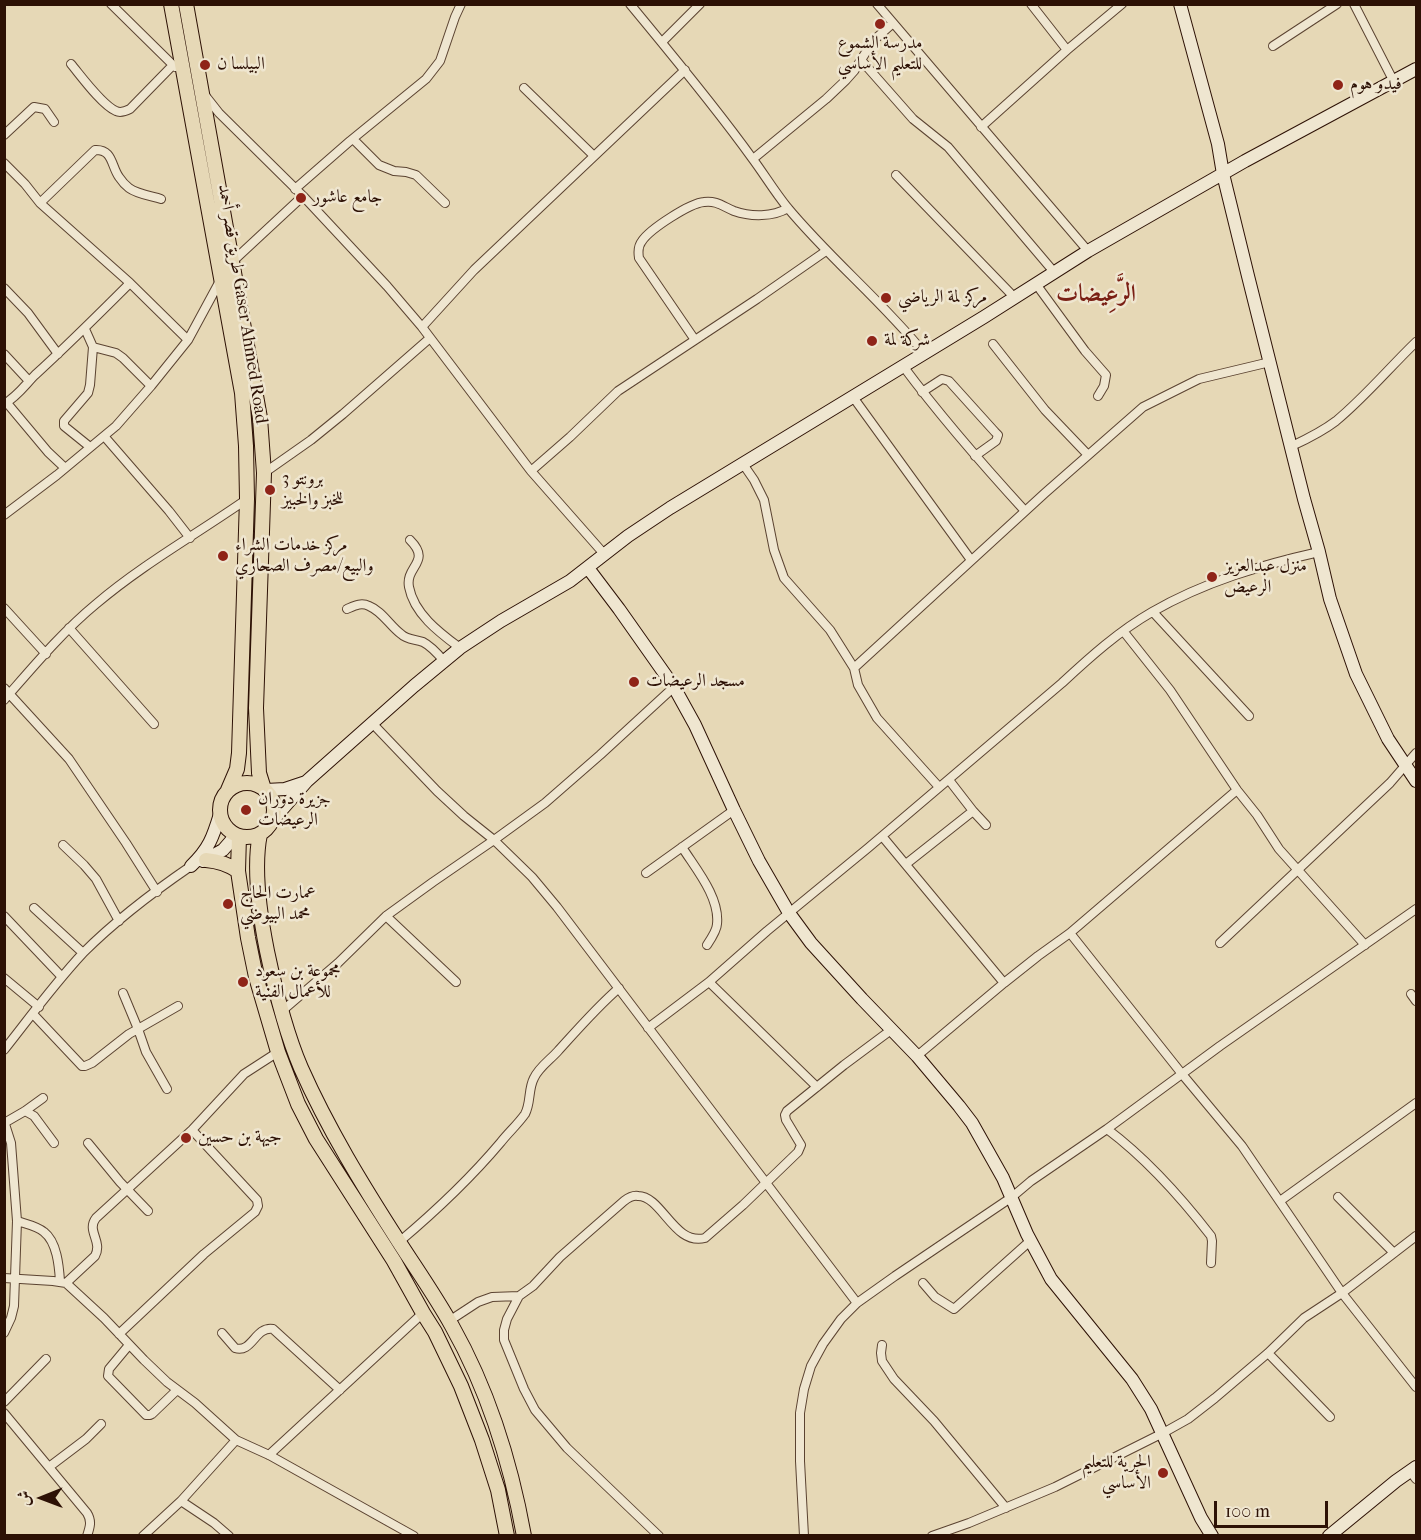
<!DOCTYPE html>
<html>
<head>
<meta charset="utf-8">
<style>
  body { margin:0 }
  #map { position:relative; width:1421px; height:1540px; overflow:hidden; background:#e6d8b6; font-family:"IM FELL French Canon",Amiri,serif }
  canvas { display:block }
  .frame { position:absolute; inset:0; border:6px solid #2d1105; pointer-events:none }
  .north { position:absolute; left:12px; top:1468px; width:60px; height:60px; -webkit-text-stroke:4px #efe6d0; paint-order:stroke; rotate:269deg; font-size:16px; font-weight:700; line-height:24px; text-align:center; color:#2d1105 }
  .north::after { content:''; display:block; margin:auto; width:21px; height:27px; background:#2d1105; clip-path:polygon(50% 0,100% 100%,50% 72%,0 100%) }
  .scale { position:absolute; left:1214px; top:1501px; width:114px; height:27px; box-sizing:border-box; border:3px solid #2d1105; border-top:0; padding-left:8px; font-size:18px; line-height:21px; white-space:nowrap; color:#2d1105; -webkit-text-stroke:4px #efe6d0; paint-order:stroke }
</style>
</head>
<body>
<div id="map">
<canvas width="1421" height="1540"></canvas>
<div class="frame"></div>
<div class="north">ش</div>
<div class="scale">100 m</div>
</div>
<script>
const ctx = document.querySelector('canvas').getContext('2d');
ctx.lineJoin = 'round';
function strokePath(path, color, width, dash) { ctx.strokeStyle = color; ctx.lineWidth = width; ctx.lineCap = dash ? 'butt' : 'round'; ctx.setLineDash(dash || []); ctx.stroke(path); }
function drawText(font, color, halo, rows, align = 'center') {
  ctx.font = font + ' "IM FELL French Canon",Amiri,serif'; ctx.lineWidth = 5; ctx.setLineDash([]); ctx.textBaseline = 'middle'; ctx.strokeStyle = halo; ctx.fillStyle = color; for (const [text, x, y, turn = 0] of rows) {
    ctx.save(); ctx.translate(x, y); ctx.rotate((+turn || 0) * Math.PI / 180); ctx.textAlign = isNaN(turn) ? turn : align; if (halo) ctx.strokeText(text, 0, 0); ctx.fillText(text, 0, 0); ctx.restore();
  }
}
const street = new Path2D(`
  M111,4L175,67
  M630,4C672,55 714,105 752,158C764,174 774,191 787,207C830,259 882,301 924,353
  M877,4L1088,251
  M1031,4L1067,50
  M1354,4L1394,82
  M662,42L700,4
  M1273,46L1337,4
  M861,60L913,119L948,147L1054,272
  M71,64C81,76 102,105 116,111C120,113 126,111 130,109L173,65
  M524,88L594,156
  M204,94L219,113L303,196L387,286L422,327L531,471L605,555
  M981,127L1067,50L1122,4
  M4,135L34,107L45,109L54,122
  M353,139L379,165L394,171L406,172L416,175L445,203
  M753,159L826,99L846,80L854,71L873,41L893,23
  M4,163L25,184L40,203L130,283L188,340
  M896,175L1015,298
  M295,189L350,141L426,79L440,61L455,17L461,4
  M40,203L95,150C113,149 111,166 119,177C121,180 125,185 129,188C137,194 151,196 161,199
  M232,262L303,196
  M1036,284L1085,351L1106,375L1104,386L1098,396
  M4,288L28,313L58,354
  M422,327L474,270L685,70
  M85,329L93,347L90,385L88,393L64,421V426L90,447
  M695,340L639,258C638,252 638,246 642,241C650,229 690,203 704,202C716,200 724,207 734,211C751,217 773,217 788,208
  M993,344L1045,410L1088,455
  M93,347L116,353L123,358L151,386
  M4,354L29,381
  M903,366C941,417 982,464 1025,511
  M922,392L942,379L949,381L995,432L998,435L996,441L975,456
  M853,397L971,560
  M7,403L48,452L65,468
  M4,404C17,397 25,385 35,375C68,345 99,314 130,283
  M104,436L169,511L190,538
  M1292,446C1307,439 1323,431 1336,421C1365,397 1389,368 1416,342
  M743,464L754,480L764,500L774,550L784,578L830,630L854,668L858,685L877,718L939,787
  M531,471L570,437L618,391L757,299L826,251
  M264,473L311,440L343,414L430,338
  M4,515L57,475L116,426L151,386L188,340L221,279
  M410,540C432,562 405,566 409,587C414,614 440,633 460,648
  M4,608L46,654
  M347,609C354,606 361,602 369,606C382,611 390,626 401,634C407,640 415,639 423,642C431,646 438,654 444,661
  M1153,612L1249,716
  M69,628L154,724
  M1124,632L1170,690L1237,790L1257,815L1279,849L1365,945
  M854,668L1045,493L1143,407L1199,379L1270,362
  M4,688L69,759L126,843L157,892
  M4,700C33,667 62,632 96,604C143,564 197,534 247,499
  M372,723L437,791L464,816L494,840L532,877L557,907L857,1303
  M973,811L986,825
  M882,836L1004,983
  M63,845L84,865L96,879L119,921
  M682,847C695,868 720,897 717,924C717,930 711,939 707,945
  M906,864L973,811L949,780
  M646,873L734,810
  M34,908L83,953
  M4,916L62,977
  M386,916L456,982
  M1070,933L1182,1074L1242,1146L1342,1293L1416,1387
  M1220,943L1390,783L1416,753
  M4,978L39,1007
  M709,982L817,1087
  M123,993L138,1029L178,1006
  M1411,994L1416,1001
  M282,1011L338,963L386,916L433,882L494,840L545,803L600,755L674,687
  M33,1014L82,1066H85L92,1063L129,1034L138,1029L146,1052L167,1089
  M648,1028L709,982L767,931L868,848L1062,683C1090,657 1119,631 1152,612C1204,582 1261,565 1319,552
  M4,1050C30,1017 55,983 83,953C116,920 153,892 191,866
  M917,1056L1004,983L1038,956L1070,933L1237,790
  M25,1111L34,1116L54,1143
  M4,1121L11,1143L17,1221L14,1306L11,1318L4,1333
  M6,1122L25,1111L43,1098
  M1107,1129C1147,1159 1180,1196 1211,1236L1212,1241L1211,1263
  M88,1143L120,1182L148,1211
  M1338,1197L1394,1253
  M1280,1201L1416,1103
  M17,1221C26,1224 37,1226 44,1232C57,1242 59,1266 60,1281
  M399,1242C437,1210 469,1180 501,1142C508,1133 518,1124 525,1114C531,1103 528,1089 534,1078C539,1067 550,1060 558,1051C578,1029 597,1007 619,988
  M4,1278L53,1281L66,1283L104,1318L144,1360L167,1382L195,1403L236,1440L269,1455L414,1536
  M66,1283L95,1256C103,1241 86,1231 96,1218L192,1130L244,1074L278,1052
  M923,1283L935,1297L954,1309L1030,1241
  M519,1296L507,1319L504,1330V1340L524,1389L535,1410L567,1448L659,1536
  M449,1321L478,1302L492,1297L519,1296L533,1286L560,1257L624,1201C628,1198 633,1195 638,1196C662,1196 674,1246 705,1238L743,1205L798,1152L801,1145L786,1120L785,1115L787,1111L844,1065L891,1030
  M222,1333L235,1348C252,1354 255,1326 273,1329L340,1390
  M119,1334L204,1254L255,1212L258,1206L257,1200L192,1130
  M129,1345L109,1369L108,1376L146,1415H150L152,1414L177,1390
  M882,1345L881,1353L882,1361L894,1379L934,1421L1006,1508
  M1268,1353L1330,1417
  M4,1402L46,1359
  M4,1413L87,1513C92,1521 90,1527 87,1536
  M269,1455L423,1313
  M49,1467L86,1439L101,1424
  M1410,1471L1416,1479
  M181,1501L214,1523L229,1536
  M143,1536L181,1501L236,1440
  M804,1536L800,1461V1413L804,1389L811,1366L823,1344L841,1319L857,1303L895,1276L1012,1197L1031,1181L1107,1129L1220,1046L1416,909
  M932,1536L969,1523L1055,1487L1163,1433L1188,1419L1215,1398L1268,1353L1304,1318L1342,1293L1416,1236`);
const secondary = new Path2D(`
  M1180,4L1218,144L1223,174L1248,276L1304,499L1319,552L1330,599L1356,674L1388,739L1416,781
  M588,568L619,609L674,687L695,725L734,810L759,861L789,913L811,943L862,999L917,1056L959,1106L972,1123L1003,1178L1027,1234L1051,1279L1132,1379L1151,1409L1201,1518L1212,1536
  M266,790L285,789L306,782
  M272,821L307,781L414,686L460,648L501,621L570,581L628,536L670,508L984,317L1088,251L1245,161L1416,69
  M203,861L223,850L236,835
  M191,866C209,849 213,837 220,814
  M1329,1536L1396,1481L1416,1467`);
const primary = new Path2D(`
  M171,4L242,393L246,446L247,499L239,753L237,769L228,790
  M186,4L260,418L264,473L256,708L259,773L264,789
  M220 810a27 27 0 1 1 54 0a27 27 0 1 1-54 0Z
  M260,834C253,868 260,916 267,951C275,989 286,1033 301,1068C328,1129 363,1186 399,1242C417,1270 436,1297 452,1326C488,1390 511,1464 524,1536
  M239,836L238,871L248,938L256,977L278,1052L298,1104L316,1139L394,1261L423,1313L435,1332L461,1386L482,1440L498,1490L507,1536
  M206,860C218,861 228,864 238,871`);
const markers = [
  [880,24,6,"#8f2418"],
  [205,65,6,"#8f2418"],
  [1338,85,6,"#8f2418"],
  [301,198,6,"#8f2418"],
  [886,298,6,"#8f2418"],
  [872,341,6,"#8f2418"],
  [270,490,6,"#8f2418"],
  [223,556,6,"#8f2418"],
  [1212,577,6,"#8f2418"],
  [634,682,6,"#8f2418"],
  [246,810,6,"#8f2418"],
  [228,904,6,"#8f2418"],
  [243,982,6,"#8f2418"],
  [186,1138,6,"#8f2418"],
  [1163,1473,6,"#8f2418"]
];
const poiNames = [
  ["مدرسة الشموع",880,44,"center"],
  ["للتعليم الأساسي",880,65,"center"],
  ["البيلسا ن",217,65],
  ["فيدو هوم",1350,85],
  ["جامع عاشور",313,198],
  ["مركز لمة الرياضي",898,298],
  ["شركة لمة",884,341],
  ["برونتو 3",282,480],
  ["للخبز والخبيز",282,501],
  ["مركز خدمات الشراء",235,546],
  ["والبيع/مصرف الصحاري",235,567],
  ["منزل عبدالعزيز",1224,567],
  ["الرعيض",1224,588],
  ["مسجد الرعيضات",646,682],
  ["جزيرة دوران",258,800],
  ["الرعيضات",258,821],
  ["عمارت الحاج",240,894],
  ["محمد البيوضي",240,915],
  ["مجموعة بن سعود",255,972],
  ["للأعمال الفنية",255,993],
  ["جيهة بن حسين",198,1138],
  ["الحرية للتعليم",1151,1463,"right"],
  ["الأساسي",1151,1484,"right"]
];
const streetNames = [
  ["طريق قصر أحمد Gaser Ahmed Road",242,304,81]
];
const districtNames = [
  ["الرَّعِيضات",1096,295]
];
strokePath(street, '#5b4331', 10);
strokePath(secondary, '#2d1105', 14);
strokePath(primary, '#2d1105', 16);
strokePath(street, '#efe6d0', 8);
strokePath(secondary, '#efe6d0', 12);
strokePath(primary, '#e6d8b6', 14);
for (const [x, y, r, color] of markers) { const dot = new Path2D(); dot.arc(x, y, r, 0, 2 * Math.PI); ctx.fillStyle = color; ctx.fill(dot); strokePath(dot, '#efe6d0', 2); }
drawText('18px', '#2d1105', '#efe6d0', poiNames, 'left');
drawText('18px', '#2d1105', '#efe6d0', streetNames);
drawText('bold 24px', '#7a1f14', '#efe6d0', districtNames);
</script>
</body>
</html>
